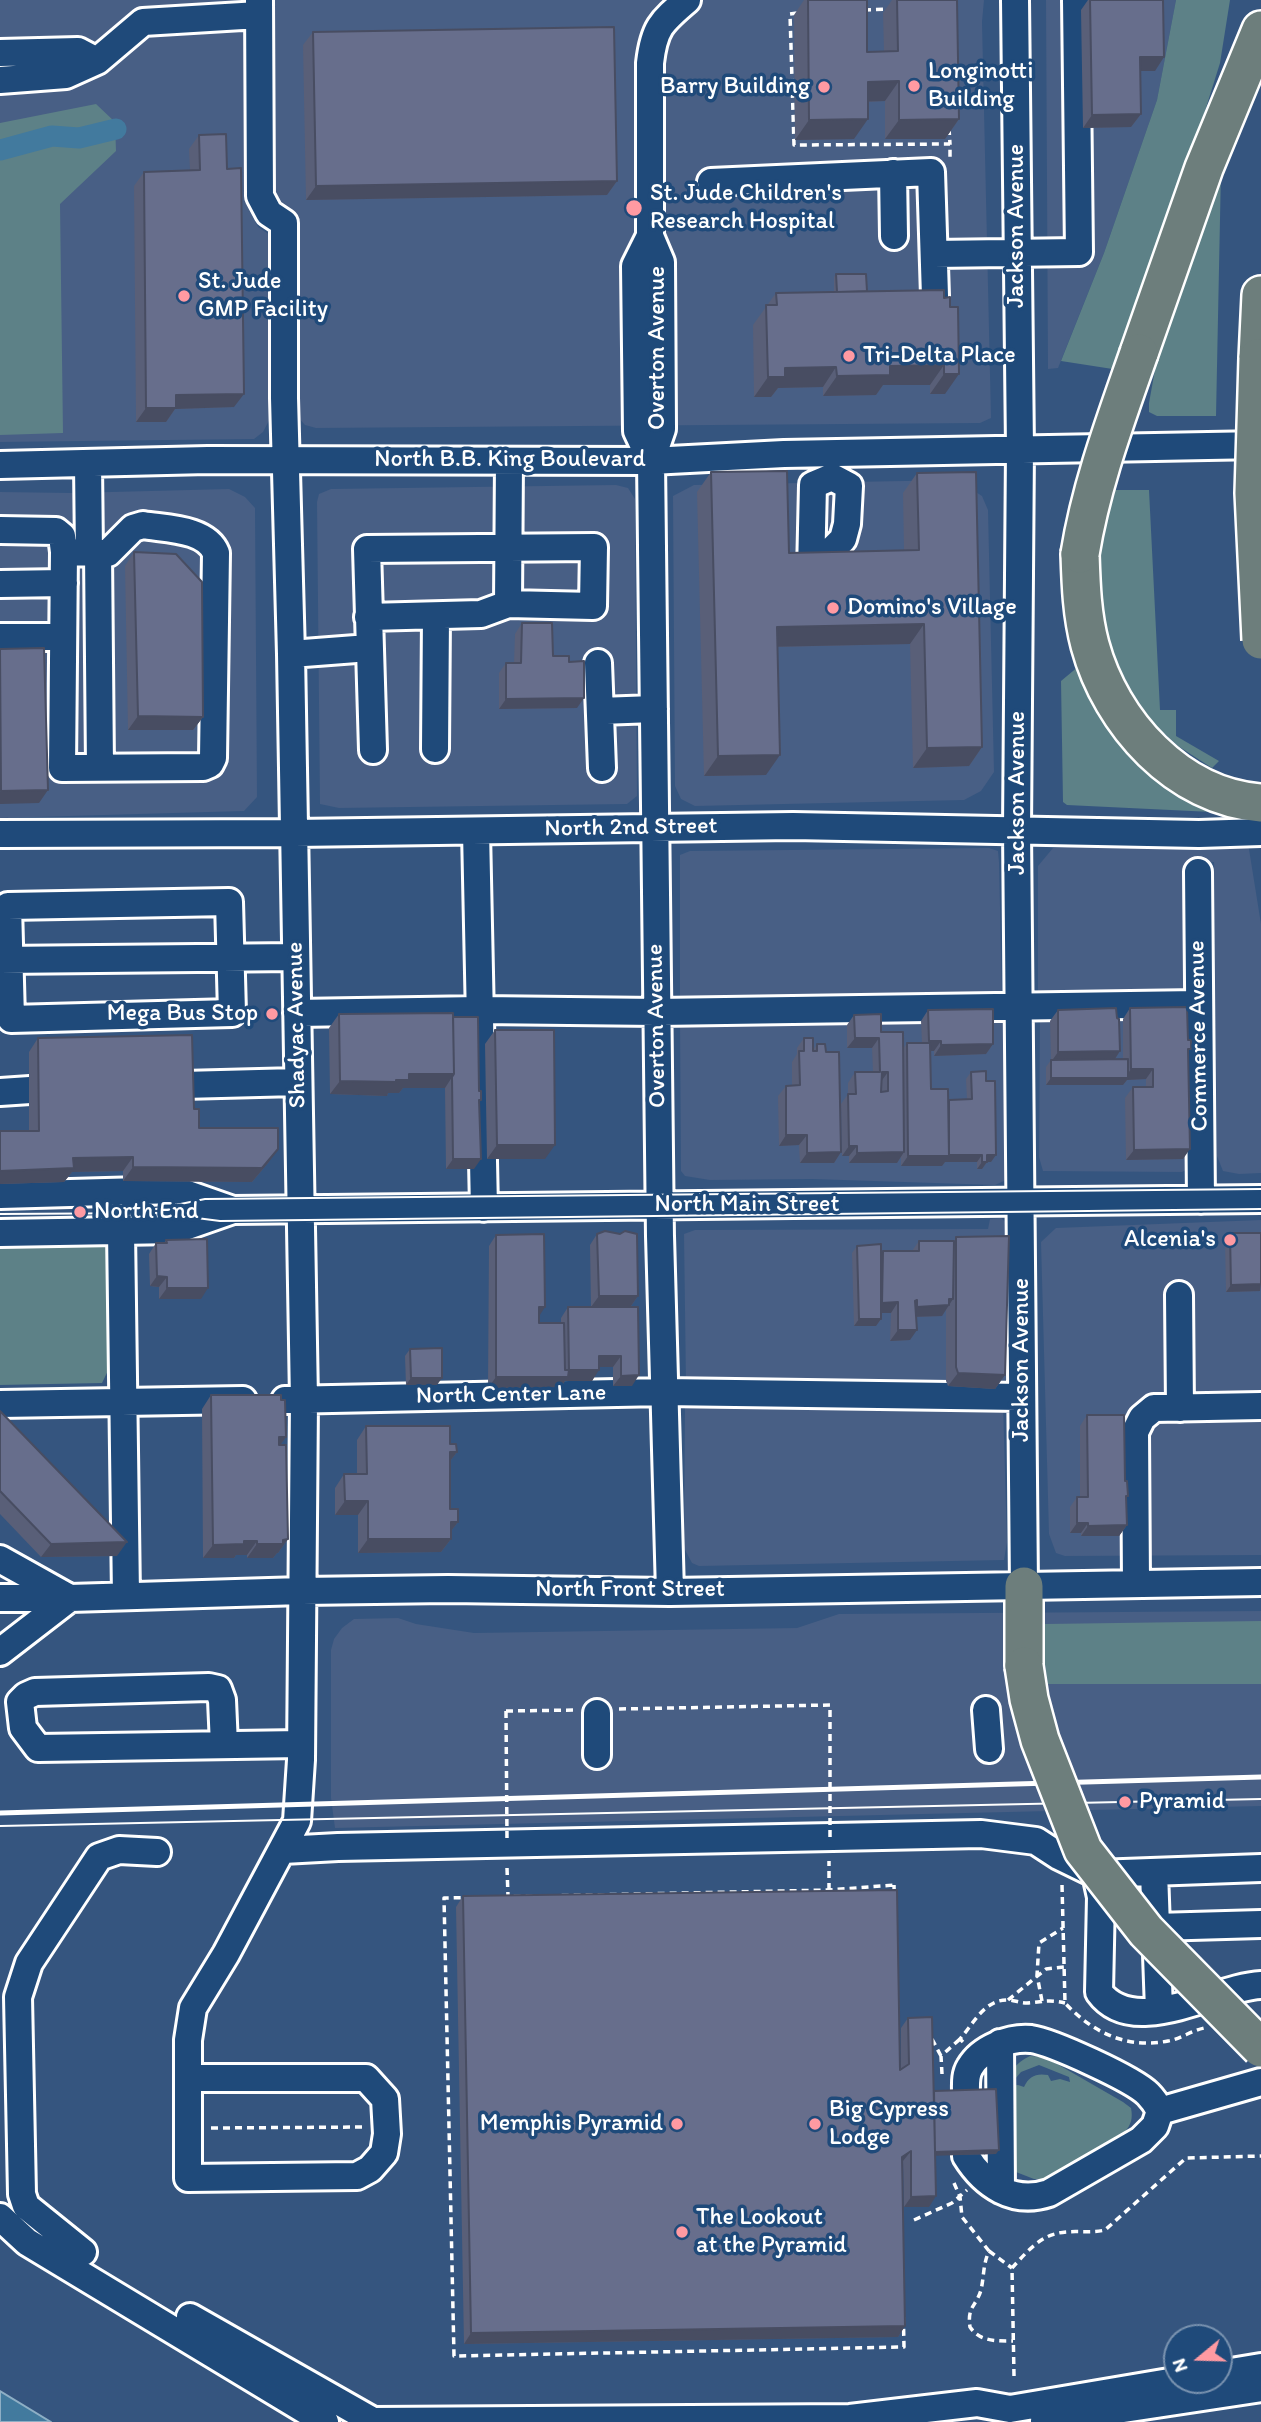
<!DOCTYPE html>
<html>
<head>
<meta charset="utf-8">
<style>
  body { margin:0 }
  #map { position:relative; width:1261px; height:2422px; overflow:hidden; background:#35557f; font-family:Itim,sans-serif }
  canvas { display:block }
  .north { position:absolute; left:1163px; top:2324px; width:70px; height:70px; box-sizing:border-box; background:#1f4a7a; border:2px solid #7992af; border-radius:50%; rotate:251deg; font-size:19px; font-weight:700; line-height:28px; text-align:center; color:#fff }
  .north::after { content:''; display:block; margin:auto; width:24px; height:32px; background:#ff9aa2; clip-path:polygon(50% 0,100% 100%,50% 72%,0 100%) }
</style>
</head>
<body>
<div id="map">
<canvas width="1261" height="2422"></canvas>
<div class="north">N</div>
</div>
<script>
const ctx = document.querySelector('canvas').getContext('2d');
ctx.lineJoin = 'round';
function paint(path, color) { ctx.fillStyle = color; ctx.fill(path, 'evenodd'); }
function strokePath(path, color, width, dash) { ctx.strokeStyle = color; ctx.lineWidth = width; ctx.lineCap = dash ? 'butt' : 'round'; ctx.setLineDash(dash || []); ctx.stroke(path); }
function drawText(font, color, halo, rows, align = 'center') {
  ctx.font = font + ' Itim,sans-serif'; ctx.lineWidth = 7; ctx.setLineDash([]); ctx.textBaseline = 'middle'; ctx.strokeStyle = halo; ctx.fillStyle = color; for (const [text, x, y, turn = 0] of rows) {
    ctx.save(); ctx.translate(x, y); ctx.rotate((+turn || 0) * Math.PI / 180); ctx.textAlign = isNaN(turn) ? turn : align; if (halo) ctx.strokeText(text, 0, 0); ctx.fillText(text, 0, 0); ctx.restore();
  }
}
const built = new Path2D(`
  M0,0H247L249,210L258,227L273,237L274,411L263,432L254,439L0,442Z
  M269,0H984L982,22L991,418L980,423L316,428L305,425L297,416L293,235L272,181Z
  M1046,0H1176L1157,100L1104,253L1058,368L1048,369Z
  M957,480L982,496L988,510L994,772L981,791L964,800L695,806L681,799L675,786L673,496L694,485Z
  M616,485L628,488L635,499L637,796L627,804L339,808L320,804L317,502L319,494L331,489Z
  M229,489L245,497L255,508L257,797L244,811L0,818V492L72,493Z
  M1248,843L1261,924V1173L1239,1174L1223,1171L1217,1156L1214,862L1186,864L1188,998H1038V866L1053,848L1067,847Z
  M989,848L998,851L999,862L1002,999L680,1002V855L690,851Z
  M1191,1014L1192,1167L1182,1172L1043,1171L1039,1157L1040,1015Z
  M1005,1016L1008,1159L1004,1181L995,1185L812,1179L710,1180L685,1176L681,1171L680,1020Z
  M1001,1218L1009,1225L1011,1252L1005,1250L1006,1389L686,1386L684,1234L695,1230L988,1229L990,1219Z
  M1261,1220V1555L1065,1556L1056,1553L1049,1534L1041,1242L1056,1228Z
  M1003,1402L1007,1542L1004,1560L699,1566L692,1563L684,1548L685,1405Z
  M1261,1611V1806L335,1828L331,1798V1650L334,1639L342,1628L354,1619L398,1618L416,1624L474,1633L797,1628L839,1614Z`);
const green = new Path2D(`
  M1176,0H1230L1220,63L1193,149L1157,242L1119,370L1061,361L1104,253L1157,100Z
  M96,104L115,122L116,151L60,204L63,433L0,435V123Z
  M1221,170L1216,416H1157L1149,412V403L1160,342Z
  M1112,490H1149L1160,710H1176V736L1219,761L1212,768L1178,746L1152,722L1131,691L1112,652L1102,614L1097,561Z
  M1079,666C1098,718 1121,752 1167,784C1182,794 1200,799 1212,812L1067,805L1063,802L1061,681Z
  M113,1244L116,1354L102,1383L0,1385V1247Z
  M1261,1621V1684H1048L1041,1638L1045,1624Z
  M1030,2056L1045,2057L1123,2102L1131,2108C1133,2119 1131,2124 1125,2132L1043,2179H1034L1016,2172L1011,2163L1008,2147H1014L1016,2141L1013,2137H1008V2131H1014L1015,2121L1012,2118L1007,2120C1007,2091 1000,2071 1030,2056ZM1039,2065L1069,2077L1070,2082L1060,2079L1051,2081L1048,2075C1036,2073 1029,2076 1024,2087L1018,2085L1009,2086L1021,2072Z`);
const water = new Path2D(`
  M0,2391L51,2422H0Z`);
const canal = new Path2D(`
  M0,150L52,136L79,138L116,129`);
const path = new Path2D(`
  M864,10L887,9
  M797,13L790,14L794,145L950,144V158
  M949,128L950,144
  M619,1709L830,1705
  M506,1711L576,1710
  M507,1868L508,1896
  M894,1885L904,2347L454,2356L444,1898L829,1890Z
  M1062,1885L1065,2003C1093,2033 1127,2049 1168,2041C1180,2039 1191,2031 1204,2028
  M829,1890V1861
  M1008,2000L1046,1969L1064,1967
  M1042,2001L1037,1975L1039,1943L1063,1928
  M932,2039L941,2056
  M963,2042L960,2039C974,2023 985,1998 1010,2000C1016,2001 1021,2003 1027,2003C1043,2002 1048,1999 1065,2003
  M942,2074L941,2056L960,2039
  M211,2128L365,2127
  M954,2183L960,2197L962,2217L989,2251C983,2264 984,2277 981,2290C976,2307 967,2306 970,2327C980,2342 997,2341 1013,2341
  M914,2220L952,2203L967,2190
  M989,2251L1012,2268
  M1014,2376L1012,2268C1023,2256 1038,2238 1055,2234C1071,2229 1089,2234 1105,2230L1186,2158L1261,2156`);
const minor = new Path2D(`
  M1015,0L1020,448L1017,830L1024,1586
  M0,53L78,51L97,61
  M0,80L66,75L97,61L143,22L259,15
  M893,173L894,236
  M711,182L931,172L935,296
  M650,236L635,266L637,431L651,461
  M934,254L1079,252L1076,0
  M88,464L89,553
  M0,465L208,460L651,461L784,454L1261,445
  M143,525C165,529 206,528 216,553L213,758L210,764L203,767L62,768L64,552L108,553L133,528Z
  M0,530L56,531L62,536L64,552
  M98,553L100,767
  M829,571L831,551L843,539L847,524L849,486L832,477
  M811,572L813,485L832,477
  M0,584L64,583
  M508,604L509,461
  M368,617L481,614L508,604L593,606L594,547L367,549L373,750
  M0,637H63
  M291,654L369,648
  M598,663L602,768
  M600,711L654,709
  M435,749L436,616
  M476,831L484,1208
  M0,834L295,833L793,826L1199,834L1261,832
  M1198,872L1201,1200
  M229,902L232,1013L11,1019L8,906Z
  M0,960L296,957
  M297,1013L480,1010L658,1012L1198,1004
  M183,1085L297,1082
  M0,1092L30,1090
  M0,1195L176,1190L233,1210
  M121,1231L126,1596
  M0,1233L176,1230L233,1210L1261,1199
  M1179,1295L1180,1408
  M285,1400L664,1392L1022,1397
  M0,1404L243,1400
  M0,1559L68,1597
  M1136,1584L1135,1432L1142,1418L1154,1408L1261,1406
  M670,1592L660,1236L651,461L662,429L661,262L650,236V63C654,28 661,22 687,0
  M0,1598H70L302,1591L448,1589L670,1592L1261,1582
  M0,1652L70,1598
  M986,1710L989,1749
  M597,1713V1755
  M224,1745L222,1700L218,1689L209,1687L35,1692L26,1696L20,1702L23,1728L38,1748L301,1744
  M283,1850L338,1847L981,1834L1036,1841L1059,1856L1096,1874L1101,1897L1099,1992C1134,2040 1215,1987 1261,1985
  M1154,1872L1159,2010
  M1096,1874L1261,1868
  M1156,1927L1261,1924
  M1000,2043L1001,2190
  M188,2078H366L385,2099L387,2134L384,2153L370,2169L357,2176L188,2178V2040L193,2008L226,1954L297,1821L301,1760L304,1400L291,654L284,398V223L269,213L260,196L259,0
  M966,2093C966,2084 965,2075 970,2067C981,2048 1010,2037 1031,2039C1052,2042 1133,2079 1148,2094C1153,2099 1157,2105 1160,2111L1155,2126L1141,2140L1049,2193C1013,2205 984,2185 966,2156
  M1160,2111L1261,2082
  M0,2217L27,2242L325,2422
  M83,2252L26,2206L22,2194L18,1997L29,1963L99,1857L119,1850L157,1852
  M190,2317L373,2421L850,2418L977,2403L1010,2409L1181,2380
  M1219,2374L1261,2367
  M1044,2421L1261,2388`);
const highway = new Path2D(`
  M1139,353L1204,168L1261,30
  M1258,358L1261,295
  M1080,554C1081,585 1082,615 1090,645C1111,723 1178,797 1261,803
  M1024,1586V1666`);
const tram = new Path2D(`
  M156,1209L205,1199L1261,1189
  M0,1214L158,1213L220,1221L1261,1209
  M0,1826L1261,1799`);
const rail = new Path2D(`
  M0,1813L1261,1777`);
const pathBridge = new Path2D(`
  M506,1711L507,1838
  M830,1837V1705`);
const highwayBridge = new Path2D(`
  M1258,358L1254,493L1261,640
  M1080,554C1091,485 1116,419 1139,353
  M1024,1666L1029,1699L1040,1740L1083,1850L1146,1931L1261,2048`);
const wall = new Path2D(`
  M804,0H867V52H884L883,13L892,0H957L959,119L945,139H885V101L868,102L854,139L795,140L794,15Z
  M1088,0H1163L1155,71H1140L1141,114L1131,127L1083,128L1081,10Z
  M313,32L617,181L607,195L306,200L303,45Z
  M199,135L234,407L175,409L166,422H136L134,186L144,172L190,170L189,149Z
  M836,274L867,291L944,290L945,394H930V385H883L876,395L823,396V387L778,388L771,397H754L753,325L776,293L834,292V277Z
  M711,472L789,553L904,550L903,493L917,473L982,747L969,766L913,768L910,644L778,647L766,775L704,776L697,492Z
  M134,552L203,717L193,730H128L125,566Z
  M522,623L553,656L569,662L577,708L499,709V673L506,663H514L515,634Z
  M1130,1008L1188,1053L1183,1159L1126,1160L1125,1098L1133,1087H1146V1079L1127,1080L1123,1085H1046V1067L1051,1060L1050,1021L1058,1010L1117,1018L1120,1051L1115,1059H1123V1019Z
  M928,1010L993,1044L986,1054L934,1056V1051H930L931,1089L949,1100H967L966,1079L971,1072L986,1081L996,1155L991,1162H987L982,1169H977V1162H945L942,1166H901V1157L897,1163H849V1156H842L841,1104L848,1094V1083L855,1072H873L872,1048H847V1025L854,1015L881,1032L903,1049L907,1043H922L921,1021Z
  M339,1014L453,1017L481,1100L479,1103L474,1169H446L445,1088H403L399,1093H388L387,1096L330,1094L329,1028Z
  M495,1030L545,1159H487L485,1044Z
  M38,1038L194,1109L199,1128L278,1149L268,1163L252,1182L123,1181V1171L72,1172L64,1182L0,1184V1131H29V1052Z
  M804,1038L813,1050L817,1044L826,1052L841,1152L834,1163H800L799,1145L779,1146L778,1096L786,1086H792V1062L797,1054V1048Z
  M1230,1233L1260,1291L1226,1292L1225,1240Z
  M597,1234L638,1296L631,1306L591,1307L590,1245Z
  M496,1235L539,1316V1323H561V1318L568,1307H638L632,1386H613V1367H599L592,1381H565L561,1387L488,1388L489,1246Z
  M956,1237L1005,1375L995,1389L948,1386L946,1381V1309L942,1316L916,1317L910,1340L890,1341L891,1313H881V1319L876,1326H854L852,1253L857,1246L881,1254L883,1251H912L919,1241H954Z
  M166,1240L201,1299H159V1287L150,1286L149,1254L156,1243H164Z
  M410,1349L437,1385H406L405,1356Z
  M211,1395L281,1400L286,1437L280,1445L288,1539L278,1553H277L273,1558H247V1555H236L234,1558H203L202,1409Z
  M0,1411L117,1556L41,1557L0,1514Z
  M1087,1415L1126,1498L1127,1525L1119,1536H1081V1533H1070V1507L1077,1497H1080V1426Z
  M366,1426L450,1444L457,1452L450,1461V1509L458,1522L451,1531V1539L441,1552L358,1553V1515H335V1488L344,1474H357V1440Z
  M463,1896L900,2070L901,2069V2028L908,2018L934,2091L996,2154L935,2155L929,2207H904L903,2161L902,2162L905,2326L898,2337L464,2344L456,1907Z`);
const shadedWall = new Path2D(`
  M1140,57H1164L1155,71H1130Z
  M899,81L885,101L854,102L868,82Z
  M1141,114L1131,127L1083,128L1092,115Z
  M868,119L854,139L795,140L809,120Z
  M959,119L945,139H885L899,120Z
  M617,181L607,195L306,200L316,186Z
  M944,365L930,385H883L876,395L823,396L837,376L890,366Z
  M836,367L823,387L778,388L771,397H754L768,377L785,368Z
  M944,374H959L945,394H930Z
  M244,394L234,407L175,409L166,422H136L146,408L176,395Z
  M924,624L910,644L763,647L777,627Z
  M584,698L577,708L499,709L506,699Z
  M138,716L203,717L193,730H128Z
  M982,747L969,766L913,768L927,748Z
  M780,755L766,775L704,776L718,756Z
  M48,790L39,803L0,804V792L1,791Z
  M855,1038H879L872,1048H847Z
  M929,1041H941L934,1051H922Z
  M993,1044L986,1054L934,1056L941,1045Z
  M1120,1051L1113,1062H1051L1058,1052Z
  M1131,1069H1153L1146,1079L1127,1080L1123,1085H1046L1051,1078H1125Z
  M882,1072H888L880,1083Z
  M409,1074H454L445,1088H403L399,1093H388L387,1096L330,1094L340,1081L396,1080Z
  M786,1135H807L799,1145L779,1146Z
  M497,1145H555L545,1159H487Z
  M849,1146H857L849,1156H842Z
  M278,1149L268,1163L252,1182L123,1181L133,1167Z
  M1190,1149L1183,1159L1126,1160L1134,1150Z
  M841,1152L834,1163H800L807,1153Z
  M904,1152L897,1163H849L857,1153Z
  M982,1155L977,1162H945L942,1166H901L908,1156Z
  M987,1155H996L991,1162H982Z
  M133,1157L123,1171L72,1172L64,1182L0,1184V1171L73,1158Z
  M453,1159H481L474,1169H446Z
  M982,1162H987L982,1169H977Z
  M157,1276L167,1277L159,1287L150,1286Z
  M1261,1284L1260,1291L1226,1292L1231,1285Z
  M167,1288H208L201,1299H159Z
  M599,1296H638L631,1306L591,1307Z
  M949,1299H953L942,1316L910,1317L917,1307Z
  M898,1302L891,1313H875L882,1303Z
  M539,1307H545L538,1318Z
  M859,1319H881L876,1326H854Z
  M898,1330H917L910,1340L890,1341Z
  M599,1356H621L613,1367H592Z
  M569,1370H599L592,1381H565L561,1387L488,1388L496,1377Z
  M958,1373L1005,1375L995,1389L948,1386Z
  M639,1375L632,1386H613L621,1376Z
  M411,1378H442L437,1385H406Z
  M279,1437H286L276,1451Z
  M450,1452H457L447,1465Z
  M345,1501H368L358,1515H335Z
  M451,1522H458L448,1535Z
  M1077,1523H1088L1081,1533H1070Z
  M1127,1525L1119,1536H1081L1088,1526Z
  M288,1539L278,1553H277L273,1558H247L257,1544Z
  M368,1539H451L441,1552L358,1553Z
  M244,1541H257L247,1555H236L234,1558H203L213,1545Z
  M127,1542L117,1556L41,1557L51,1544Z
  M999,2150L996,2154L928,2156L930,2152Z
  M911,2151L903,2161L895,2167L902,2157Z
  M936,2196L929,2207H904L911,2197Z
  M905,2326L898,2337L464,2344L471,2333Z`);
const building = new Path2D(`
  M808,0H867V52L898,51L897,0H957L959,119L899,120V81L868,82V119L809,120Z
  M1090,0H1163L1164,57H1140L1141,114L1092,115Z
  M614,27L617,181L316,186L313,32Z
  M226,134L227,169L241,168L244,394L176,395V408H146L144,172L200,170L199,135Z
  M836,274H866L867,291L837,292Z
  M944,290V298L950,297V307H958L959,374H944V365L890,366V375L837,376L836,367L785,368V377H768L766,305H777L776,293Z
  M787,471L789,553L919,550L917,473L976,472L982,747L927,748L924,624L777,627L780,755L718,756L711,472Z
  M134,552L176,554L202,582L203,717L138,716Z
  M522,623H552L553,656H569V662L584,661V698L506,699V663H521Z
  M44,648L48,790L1,791L0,649Z
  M1187,1007L1188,1040H1191V1049H1188L1190,1149L1134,1150L1133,1087H1153V1069H1131L1130,1008Z
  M1116,1008L1117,1018L1119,1019L1120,1051L1058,1052V1010Z
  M993,1009V1044L941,1045V1041H929L928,1010Z
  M453,1013L454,1074H409V1080H396V1082L340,1081L339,1014Z
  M881,1014V1032H903L904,1152L857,1153V1146H849L848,1094H856L855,1072H880L879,1038H855L854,1015ZM882,1072H888V1091L881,1092Z
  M453,1017H478L479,1091H481V1100H479L481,1159H453L452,1077L454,1074Z
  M495,1030H554L555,1145H497Z
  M192,1035L194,1109H199V1128H278V1149L262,1168L133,1167V1157L73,1158L74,1168L0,1171V1131H39L38,1038Z
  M804,1038H813V1051H817V1044H825L826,1052H839L841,1152L807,1153V1135H786V1086L800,1085L799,1051H804Z
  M907,1043H930L931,1089H948L949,1156H908Z
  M1128,1059V1078H1051V1060Z
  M986,1071V1081H995L996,1155H987V1162H982V1155H949V1100L972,1099L971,1072Z
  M605,1231L620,1234L625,1231L637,1234L638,1296H599L597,1234Z
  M1230,1233H1261V1284L1231,1285Z
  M544,1234L545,1307H539V1323H564L565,1370H569L568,1377H496V1235Z
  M1009,1236L1005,1375L958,1373L956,1367V1237Z
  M207,1239L208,1288H167V1277L157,1276L156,1243H167L166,1240Z
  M919,1241H954L953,1299H949V1305L917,1307V1300L915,1301L917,1330H898V1302L882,1303L883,1251H919Z
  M881,1244V1319H859L857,1246Z
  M568,1307H638L639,1375L621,1376V1356H599V1370H569Z
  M442,1348V1378H411L410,1349Z
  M211,1395H281V1400H285L286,1437H279V1445H286L288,1539L283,1540V1544H257V1541H244V1544L213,1545Z
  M0,1411L127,1542L51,1544L0,1491Z
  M1087,1415H1124L1125,1481H1127L1128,1496H1126L1127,1525L1088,1526V1523H1077V1497H1088Z
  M366,1426H450V1444H456L457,1452H450V1509H458V1522H451V1539H368V1501H345L344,1474H367Z
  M897,1890L900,2070L909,2064L908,2018L932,2017L936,2196L911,2197V2151L902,2157L905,2326L471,2333L463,1896Z
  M996,2089L999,2150L935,2152L934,2091Z`);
const markers = [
  [914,86,7,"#ff9aa2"],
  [824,87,7,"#ff9aa2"],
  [634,208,9,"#ff9aa2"],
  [184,296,7,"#ff9aa2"],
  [849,356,7,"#ff9aa2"],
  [833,608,7,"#ff9aa2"],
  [272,1014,7,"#ff9aa2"],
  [80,1212,7,"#ff9aa2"],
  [1230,1240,7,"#ff9aa2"],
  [1125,1802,7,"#ff9aa2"],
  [677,2124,7,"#ff9aa2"],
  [815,2124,7,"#ff9aa2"],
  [682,2232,7,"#ff9aa2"]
];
const poiNames = [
  ["Longinotti",928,72],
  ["Building",928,100],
  ["Barry Building",810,87,"right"],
  ["St. Jude Children's",650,194],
  ["Research Hospital",650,222],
  ["St. Jude",198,282],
  ["GMP Facility",198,310],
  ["Tri-Delta Place",863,356],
  ["Domino's Village",847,608],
  ["Mega Bus Stop",258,1014,"right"],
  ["North End",94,1212],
  ["Alcenia's",1216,1240,"right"],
  ["Pyramid",1139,1802],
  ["Big Cypress",829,2110],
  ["Lodge",829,2138],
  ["Memphis Pyramid",663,2124,"right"],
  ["The Lookout",696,2218],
  ["at the Pyramid",696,2246]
];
const streetNames = [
  ["Jackson Avenue",1017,226,-90],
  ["Overton Avenue",658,348,-90],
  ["North B.B. King Boulevard",510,460],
  ["Jackson Avenue",1018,793,-90],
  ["North 2nd Street",631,828,-1],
  ["Shadyac Avenue",297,1025,-91],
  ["Overton Avenue",657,1026,-91],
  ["Commerce Avenue",1199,1036,-91],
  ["North Main Street",747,1205],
  ["Jackson Avenue",1022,1360,-90],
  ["North Center Lane",511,1395,-1],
  ["North Front Street",630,1590]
];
paint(built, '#485f85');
paint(green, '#5d8187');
paint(water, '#427a9e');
strokePath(water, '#8eafc5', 2);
strokePath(canal, '#427a9e', 21);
strokePath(minor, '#fff', 32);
strokePath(highway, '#fff', 42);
strokePath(path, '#fff', 3.5, [7, 5]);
strokePath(minor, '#1f4a7a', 26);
strokePath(highway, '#6d7e7c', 37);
strokePath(tram, '#fff', 2);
strokePath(rail, '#fff', 5);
strokePath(highwayBridge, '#fff', 42, []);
strokePath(pathBridge, '#fff', 3.5, [7, 5]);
strokePath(highwayBridge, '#6d7e7c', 37);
paint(wall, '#595f78');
paint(shadedWall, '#484d62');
paint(building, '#676e8c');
strokePath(building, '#484d62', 2);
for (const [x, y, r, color] of markers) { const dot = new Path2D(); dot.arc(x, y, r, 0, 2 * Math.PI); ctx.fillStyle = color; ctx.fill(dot); strokePath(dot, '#1f4a7a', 2.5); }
drawText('24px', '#fff', '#1f4a7a', poiNames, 'left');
drawText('24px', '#fff', '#1f4a7a', streetNames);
</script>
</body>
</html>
